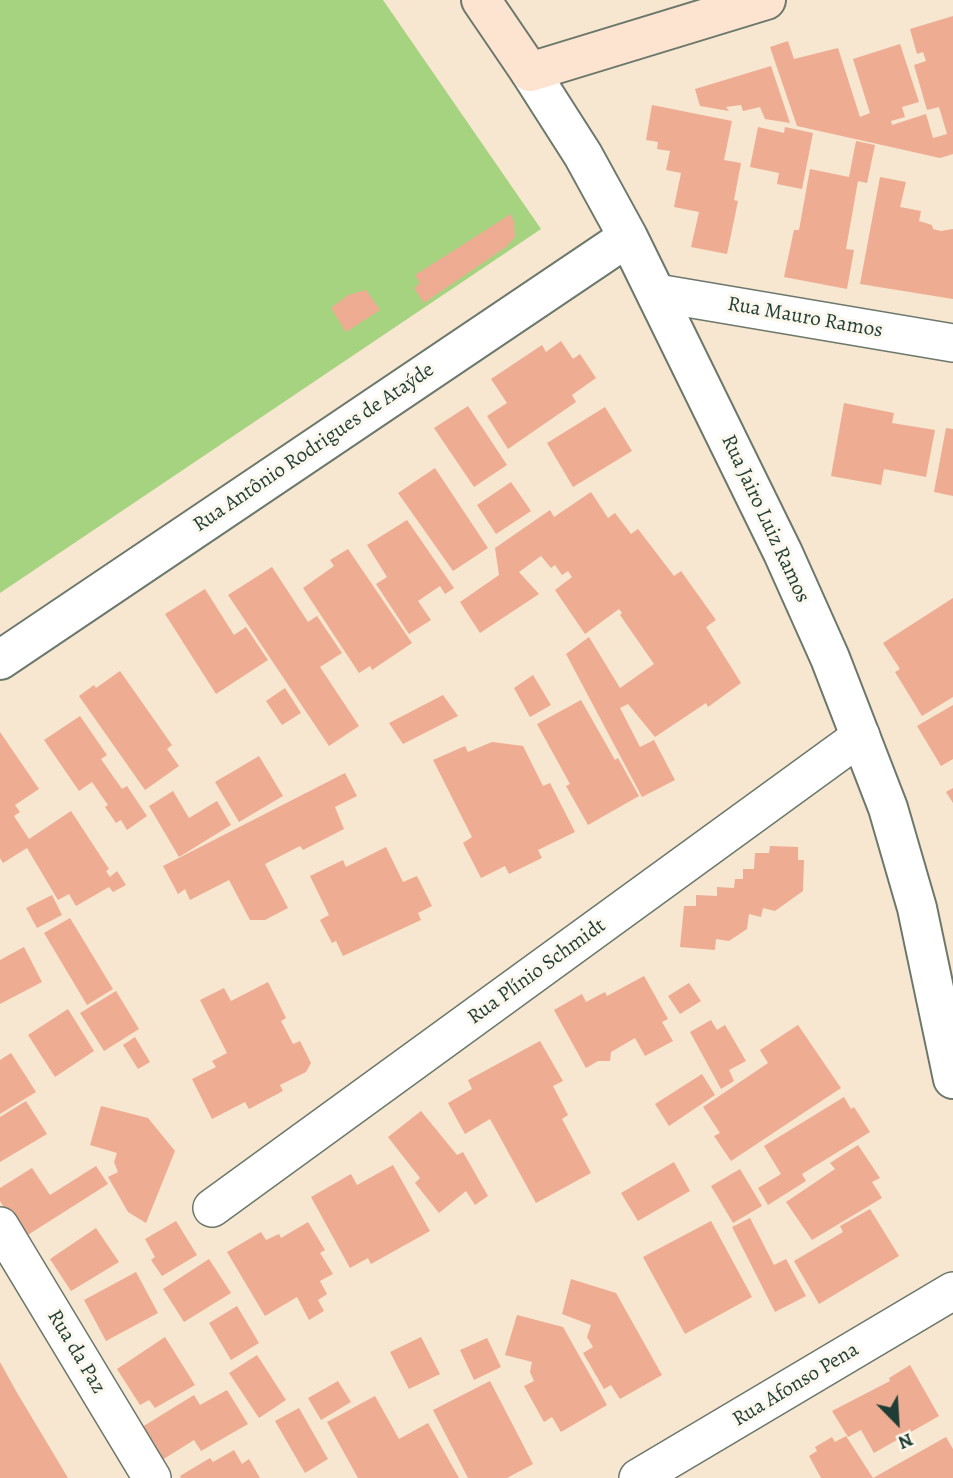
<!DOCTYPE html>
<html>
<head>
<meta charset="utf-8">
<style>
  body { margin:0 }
  #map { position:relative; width:953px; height:1478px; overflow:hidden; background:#f7e6d0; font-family:Alegreya,serif }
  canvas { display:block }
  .north { position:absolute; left:862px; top:1387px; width:70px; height:70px; -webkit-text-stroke:5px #fbf7ec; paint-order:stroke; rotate:156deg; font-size:19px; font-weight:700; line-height:28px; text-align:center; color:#1f3d34 }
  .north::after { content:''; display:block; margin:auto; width:24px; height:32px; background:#1f3d34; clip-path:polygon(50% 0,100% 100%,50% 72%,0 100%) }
</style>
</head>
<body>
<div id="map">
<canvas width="953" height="1478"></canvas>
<div class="north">N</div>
</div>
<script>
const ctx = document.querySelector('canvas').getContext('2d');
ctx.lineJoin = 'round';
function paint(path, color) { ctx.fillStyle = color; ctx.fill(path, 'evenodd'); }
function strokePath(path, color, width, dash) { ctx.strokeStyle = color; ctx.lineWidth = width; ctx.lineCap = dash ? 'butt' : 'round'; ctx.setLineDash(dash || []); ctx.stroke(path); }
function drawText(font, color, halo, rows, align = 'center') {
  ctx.font = font + ' Alegreya,serif'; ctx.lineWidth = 6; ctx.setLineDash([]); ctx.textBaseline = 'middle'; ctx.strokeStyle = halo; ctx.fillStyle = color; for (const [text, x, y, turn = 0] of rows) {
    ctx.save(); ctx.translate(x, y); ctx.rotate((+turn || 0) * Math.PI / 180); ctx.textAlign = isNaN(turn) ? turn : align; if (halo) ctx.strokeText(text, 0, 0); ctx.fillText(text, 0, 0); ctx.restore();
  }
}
const green = new Path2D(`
  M0,0H383L541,229L0,593Z`);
const building = new Path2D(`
  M953,16V154L940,158L797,126L770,47L788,41L794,59L838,48L860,117L870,113L853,59L900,44L919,102L902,107L905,117L891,121L892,125L926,114L933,138L947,134L939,107L927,110L914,65L926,61L923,52L917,54L910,29Z
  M771,66L790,123L765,119L760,107L743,111L741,105L726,107L729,111L700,106L695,89Z
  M652,105L732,121L724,160L741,163L734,200L738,201L727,254L691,247L699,212L674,207L681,173L666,170L670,151L657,149L658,142L646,140Z
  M758,127L784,133L785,127L813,133L802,189L777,184L779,173L750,167Z
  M856,141L875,145L867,183L858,181L846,249L854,250L847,289L784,277L794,230H799L810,169L849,177Z
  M880,177L906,182L900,207L921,211L919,221L932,225L933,229L941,231L953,229V299L860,284Z
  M511,214L514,222L515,237L506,247L424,303L414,288L420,283L415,275Z
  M366,290L380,310L346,332L331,308L348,295Z
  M561,341L573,359L580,354L596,378L572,395L576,402L508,449L487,416L507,403L491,379L542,345L546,352Z
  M844,403L894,413L892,423L935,430L926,477L884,469L881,485L831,476Z
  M468,406L507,465L474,487L434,428Z
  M605,407L632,451L573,487L547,443Z
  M946,428L953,429V496L934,492Z
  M435,468L488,548L453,571L398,493Z
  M511,482L531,511L496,534L477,505Z
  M591,492L608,518L615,513L631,534L638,529L674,576L681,571L716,620L706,627L741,683L708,707L706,703L655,737L628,704L620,708L640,747L654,740L675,780L642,797L566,654L589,637L620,688L654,664L620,615L622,613L619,609L585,634L555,590L572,577L568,571L562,575L555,565L551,568L541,556L519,572L539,594L480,633L460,602L499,575L495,548L550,510L554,517Z
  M407,520L454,588L445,594L440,586L418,601L431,620L409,634L376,584L387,577L367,545Z
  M348,549L412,643L372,670L370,666L359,673L303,588L334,566L330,560Z
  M272,567L308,622L317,616L342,653L320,667L359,726L329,746L228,595Z
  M205,589L234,635L246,627L268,660L216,694L165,614Z
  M953,598V697L922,716L895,672L900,669L883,643Z
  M120,671L172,745L167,749L179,766L145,790L79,696L94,685L96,688Z
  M533,675L551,705L530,717L514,688Z
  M285,688L301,713L282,725L266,701Z
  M443,695L458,716L403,744L389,723Z
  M581,700L615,760L618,758L639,796L588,825L566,786L570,784L537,724Z
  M953,705V759L941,766L917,726Z
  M80,716L107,755L101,759L122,789L127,786L147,816L127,830L121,820L116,823L105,807L108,805L92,782L79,791L44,740Z
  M0,732L39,789L15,805L20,812L14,816L29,839L71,811L109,869L106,871L110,877L117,871L126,885L113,892L109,887L76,906L69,894L58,900L27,848L3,863L0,858Z
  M492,742L523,746L543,786L550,783L575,832L538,850L542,858L509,874L505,866L481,878L463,843L472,837L433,760L465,746L468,752Z
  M259,756L283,796L239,822L215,782Z
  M345,773L357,796L335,807L344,829L303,850L300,846L265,864L288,908L265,920H250L229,880L190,900L185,889L178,894L163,866Z
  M953,788V803L946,792Z
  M173,791L189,818L217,801L231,825L179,857L149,806Z
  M770,846L798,847V860H804L803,891L775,911L763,908L761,917L749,914L747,929L729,941L716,939L715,950L680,947L684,906H696V895L717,896V887L734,888L735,879H743V869H754L755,853H769Z
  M386,847L403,882L417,876L432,906L418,913L421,920L343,956L336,941L332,943L320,920L329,915L310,876L343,860L346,867Z
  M52,895L62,915L37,928L26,908Z
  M70,918L113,989L87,1005L44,933Z
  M24,947L42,982L0,1004V960Z
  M644,976L668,1019L662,1022L673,1041L645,1056L635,1038L611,1052L610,1061H598L586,1068L554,1010L582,994L586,1002L605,992L607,996Z
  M268,982L286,1018L281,1021L293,1044L300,1041L311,1063L306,1072L280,1085L283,1091L249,1109L245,1102L212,1119L192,1079L216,1067L212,1061L227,1053L200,1000L224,988L231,1001Z
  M689,983L701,1001L680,1014L668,996Z
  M116,991L139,1029L104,1051L80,1013Z
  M68,1009L94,1051L55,1077L28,1035Z
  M711,1020L717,1030L725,1025L746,1061L729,1070L734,1081L721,1089L690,1032Z
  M798,1025L841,1088L731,1161L714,1136L720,1133L703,1107L768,1063L760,1050Z
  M135,1037L150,1062L138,1069L123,1045Z
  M540,1041L563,1081L553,1086L568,1115L562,1119L591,1173L536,1203L490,1119L465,1134L448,1103L472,1089L468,1080Z
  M11,1053L36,1092L0,1114V1060Z
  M702,1074L715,1095L669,1126L655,1104Z
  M844,1097L851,1109L854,1107L870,1132L802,1174L806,1181L768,1205L758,1188L781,1174L764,1146Z
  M26,1101L47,1134L0,1162V1117Z
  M101,1106L148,1118L175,1151L146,1223L128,1212L108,1177L118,1172L114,1162L117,1153L90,1145Z
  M421,1111L457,1155L463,1152L488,1196L475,1205L466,1191L439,1213L415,1183L420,1178L388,1137Z
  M858,1145L880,1178L872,1182L882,1198L812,1240L786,1202L835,1169L830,1163Z
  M674,1162L690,1191L638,1221L621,1193Z
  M393,1165L430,1231L371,1264L368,1258L350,1268L311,1197L351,1174L357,1185Z
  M96,1166L108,1184L23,1238L0,1201V1188L32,1168L50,1195Z
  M740,1169L762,1206L733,1223L711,1186Z
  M870,1209L899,1256L819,1304L794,1261L843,1232L840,1226Z
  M750,1218L774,1265L786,1259L806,1296L775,1312L732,1227Z
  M176,1221L197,1255L162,1276L151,1260L155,1257L145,1239Z
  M711,1221L752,1297L685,1334L643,1257Z
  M308,1222L325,1250L320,1253L333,1274L320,1281L327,1294L318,1300L324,1311L309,1320L297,1297L265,1316L227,1252L261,1232L266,1240L279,1234L281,1238Z
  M96,1228L119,1262L71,1291L50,1259Z
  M209,1259L231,1293L184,1322L163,1289Z
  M136,1272L158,1313L106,1341L84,1300Z
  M571,1279L616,1293L662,1375L620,1399L611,1385L604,1389L583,1353L593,1347L587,1337L591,1325L562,1314Z
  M237,1306L259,1343L231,1360L209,1323Z
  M517,1315L563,1327L607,1405L561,1432L552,1417L544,1422L524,1386L534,1381L530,1372L532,1362L505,1355Z
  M165,1337L195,1385L155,1408L149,1400L140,1405L117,1369Z
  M421,1337L440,1374L409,1389L390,1352Z
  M487,1338L501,1367L474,1380L460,1350Z
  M257,1355L286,1400L259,1418L229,1373Z
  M0,1362L16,1391L68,1478H0Z
  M910,1365L939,1416L874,1453L861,1430L848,1437L832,1411L890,1381L889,1378Z
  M338,1381L351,1402L321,1420L308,1398Z
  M490,1381L533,1464L507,1478H468L433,1410Z
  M227,1390L248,1424L201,1451L194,1440L162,1460L142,1427L194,1395L200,1405Z
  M375,1396L399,1439L428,1423L459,1478H358L327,1422Z
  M299,1408L328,1459L305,1473L275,1421Z
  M846,1436L873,1478L946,1437L953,1449V1478H821L809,1456L817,1451L815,1447L832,1437L835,1442Z
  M234,1450L242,1464L249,1459L260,1478H181L180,1476L210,1458L213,1462Z`);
const minor = new Path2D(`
  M657,293L953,343
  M212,1208L861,736
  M0,1226L152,1478
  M638,1478L953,1291`);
const tertiary = new Path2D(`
  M530,72L583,155L628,237L783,553L830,658L888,808L917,908L953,1079
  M0,660L628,237`);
const secondary = new Path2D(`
  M481,0L530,72L766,0`);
const streetNames = [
  ["Rua Mauro Ramos",805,318,10],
  ["Rua Antônio Rodrigues de Ataýde",314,448,-34],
  ["Rua Jairo Luiz Ramos",765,519,65],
  ["Rua Plínio Schmidt",537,972,-36],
  ["Rua da Paz",76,1352,59],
  ["Rua Afonso Pena",796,1385,-31]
];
paint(green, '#a6d380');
paint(building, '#eead92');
strokePath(minor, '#6b786b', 40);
strokePath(tertiary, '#6b786b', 42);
strokePath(secondary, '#6b786b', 42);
strokePath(minor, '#fff', 37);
strokePath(tertiary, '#fff', 38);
strokePath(secondary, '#fde4d1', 38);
drawText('21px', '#1f3d34', '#fbf7ec', streetNames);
</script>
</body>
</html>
